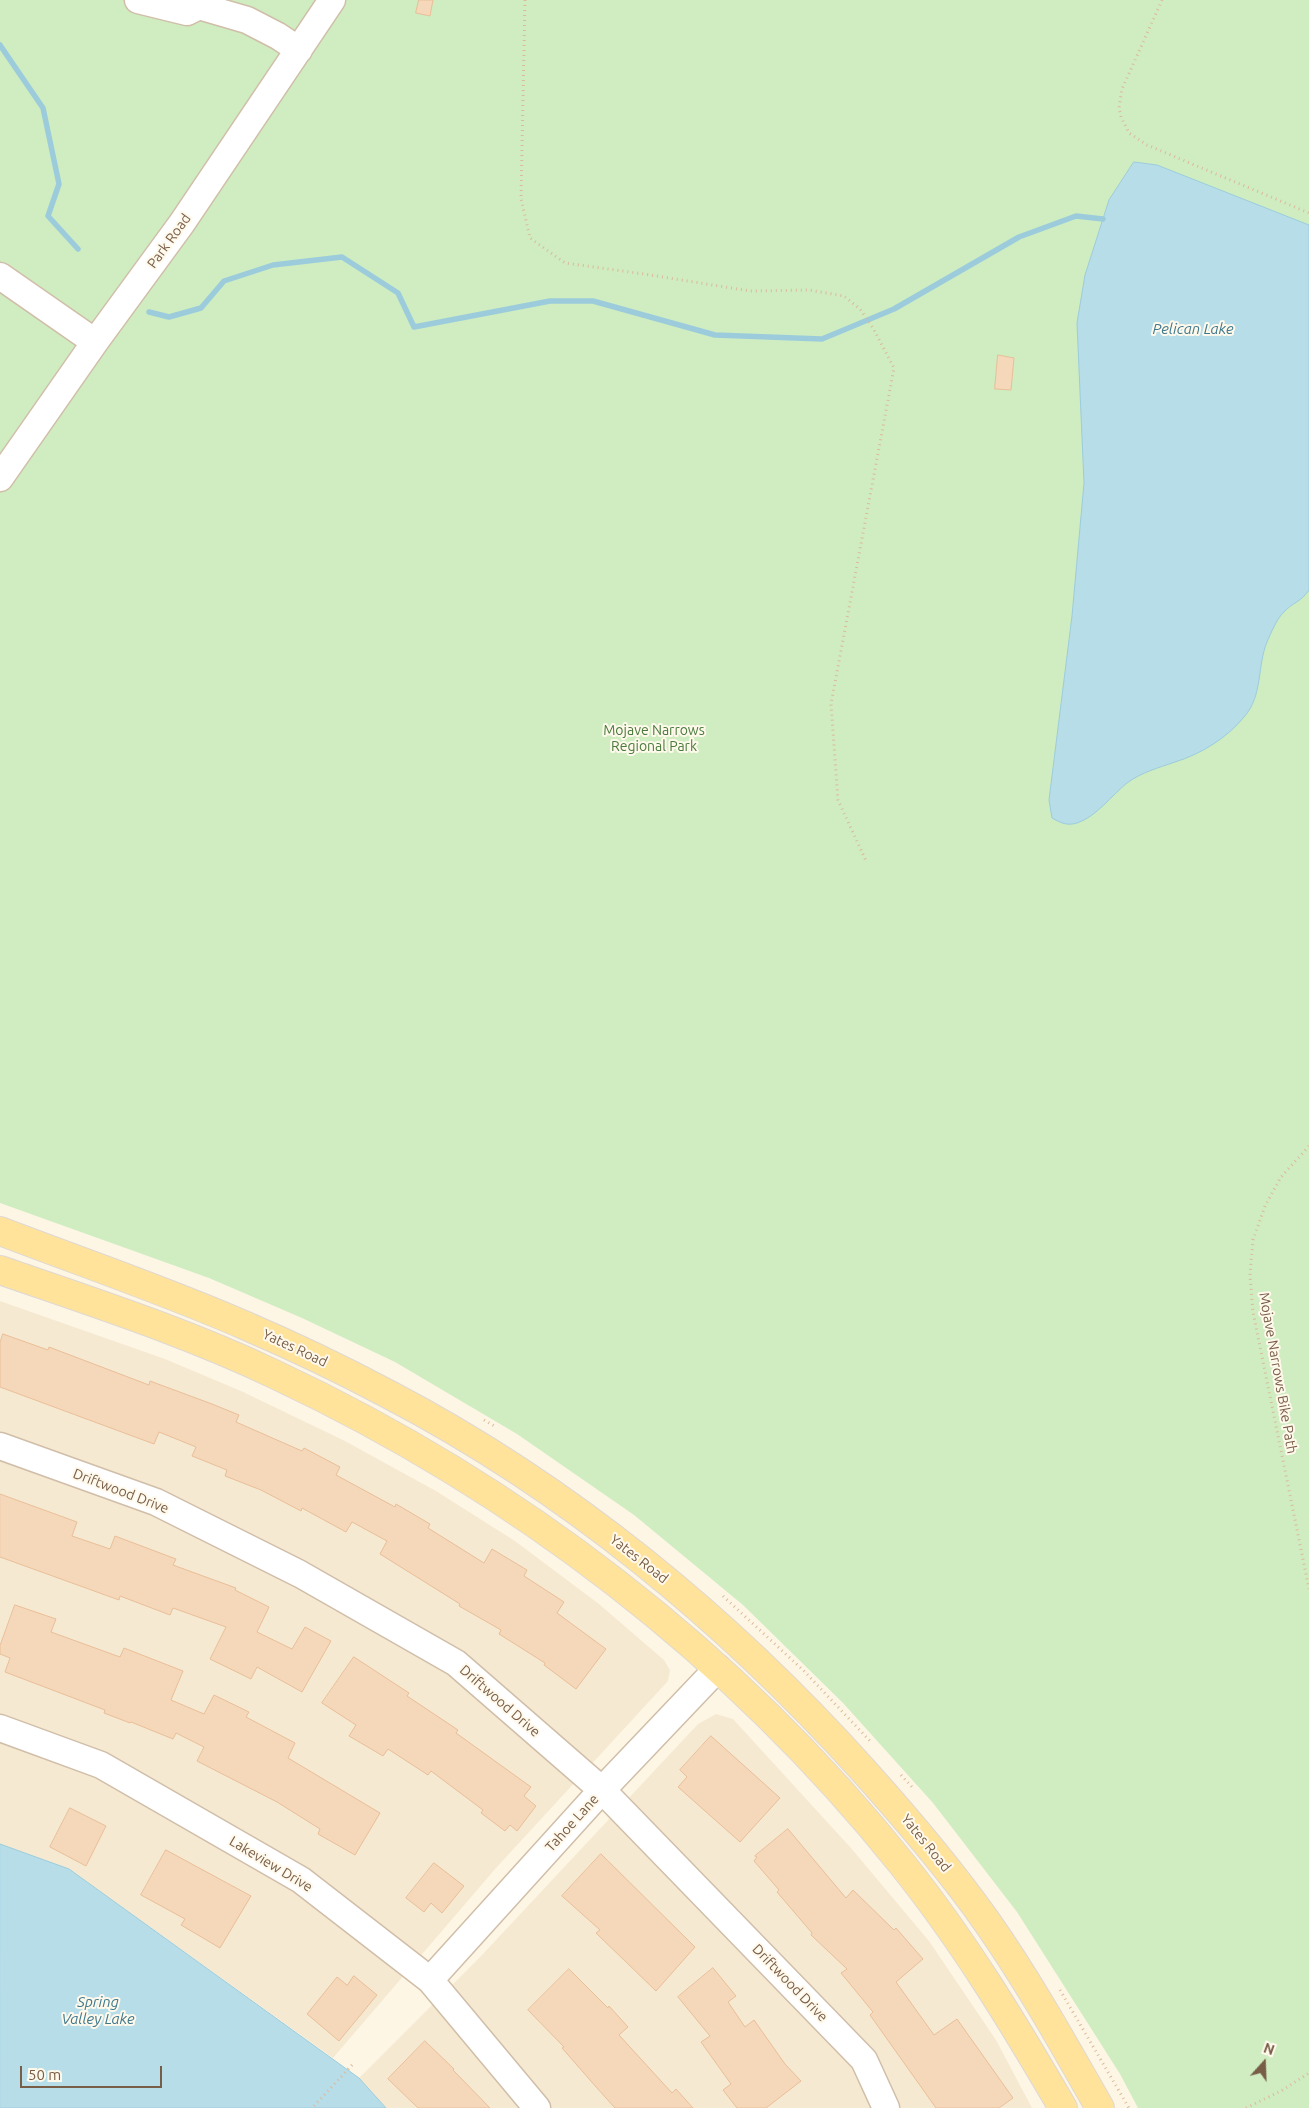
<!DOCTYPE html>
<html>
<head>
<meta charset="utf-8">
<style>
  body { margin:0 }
  #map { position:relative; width:1309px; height:2108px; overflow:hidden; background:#fef6e4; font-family:Ubuntu,sans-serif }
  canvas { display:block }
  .north { position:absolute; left:1239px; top:2038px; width:50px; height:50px; -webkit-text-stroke:4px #fff9ec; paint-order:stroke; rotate:20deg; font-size:14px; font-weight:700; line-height:20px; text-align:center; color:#785d47 }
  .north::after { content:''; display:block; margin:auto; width:18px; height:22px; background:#785d47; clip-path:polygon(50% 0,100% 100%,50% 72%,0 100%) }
  .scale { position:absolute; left:20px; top:2066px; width:142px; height:22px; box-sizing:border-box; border:2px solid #785d47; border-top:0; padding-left:6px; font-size:15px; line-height:18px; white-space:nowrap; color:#785d47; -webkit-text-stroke:4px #fff9ec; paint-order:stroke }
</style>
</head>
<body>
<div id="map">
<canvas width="1309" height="2108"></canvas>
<div class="north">N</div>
<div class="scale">50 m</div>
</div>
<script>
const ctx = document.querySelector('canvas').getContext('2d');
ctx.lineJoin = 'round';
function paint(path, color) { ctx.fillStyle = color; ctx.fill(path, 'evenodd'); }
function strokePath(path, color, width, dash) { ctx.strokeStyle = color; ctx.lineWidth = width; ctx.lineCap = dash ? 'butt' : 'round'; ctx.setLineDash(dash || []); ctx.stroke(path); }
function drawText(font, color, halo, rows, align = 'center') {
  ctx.font = font + ' Ubuntu,sans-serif'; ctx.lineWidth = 4; ctx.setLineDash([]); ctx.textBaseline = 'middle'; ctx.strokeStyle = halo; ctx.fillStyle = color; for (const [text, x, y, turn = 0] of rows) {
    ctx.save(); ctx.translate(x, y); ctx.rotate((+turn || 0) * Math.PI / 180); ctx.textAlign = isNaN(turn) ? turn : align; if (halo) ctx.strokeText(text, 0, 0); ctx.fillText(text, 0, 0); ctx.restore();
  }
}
const residential = new Path2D(`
  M0,1301L165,1359L241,1391L345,1441L436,1491L515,1541L599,1604L664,1660L670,1670L668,1681L496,1868L333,2058L69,1869L0,1844Z
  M716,1714L733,1719L851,1848L929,1941L996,2040L1032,2108H386L359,2078L481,1956L698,1724Z`);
const green = new Path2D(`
  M0,0H1309V2108H1138L1120,2074L1017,1912L933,1803L843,1703L743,1605L634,1515L517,1434L395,1362L302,1318L209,1278L0,1203Z`);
const water = new Path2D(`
  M1134,162L1157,165L1309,225V590C1300,603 1293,602 1284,612C1277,618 1271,633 1267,642C1257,666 1263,696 1244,717C1227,738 1201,754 1175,762C1158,768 1142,772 1127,783C1112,795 1096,817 1077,823C1067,826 1061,823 1052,818L1049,800L1072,616L1084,483L1077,323L1085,275L1109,200Z
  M0,1844L69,1869L359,2078L386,2108H0Z`);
const stream = new Path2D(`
  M0,45L43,108L59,184L48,216L78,249
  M149,312L169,317L201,308L224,281L273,265L342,257L398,293L414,327L550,301H593L715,335L822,339L894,309L1019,237L1076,216L1103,219`);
const building = new Path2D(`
  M419,0H433L430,16L416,13Z
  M998,355L1014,358L1011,390L995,389Z
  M3,1334L48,1350L49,1347L149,1385L150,1381L212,1404L239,1415L236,1422L302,1451L304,1448L340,1467L336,1475L395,1507L396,1504L430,1524L428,1528L484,1563L492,1549L527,1570L524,1576L564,1602L557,1613L606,1649L576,1689L544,1665L545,1663L499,1634L501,1630L459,1606L460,1604L380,1554L387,1541L352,1522L346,1532L302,1508L301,1511L261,1490L225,1476L227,1470L192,1456L196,1447L159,1432L154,1444L0,1387V1343Z
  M0,1494L77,1522L72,1536L110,1549L115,1536L176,1559L173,1565L236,1588L235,1590L269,1607L257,1632L292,1649L305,1627L331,1641L302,1692L257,1667L251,1679L210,1659L226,1627L173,1608L170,1615L120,1596L119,1600L0,1557Z
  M15,1605L56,1619L51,1632L120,1657L124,1648L183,1671L171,1700L204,1714L214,1695L249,1712L246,1717L295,1743L288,1758L380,1813L355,1855L318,1834L320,1829L277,1802L197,1761L204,1747L176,1733L173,1739L131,1722L130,1723L104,1713L105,1710L5,1672L10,1658L0,1654V1646Z
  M354,1657L409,1693L407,1696L458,1730L456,1733L531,1787L524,1796L536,1806L517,1831L510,1825L505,1831L481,1813L483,1810L431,1771L428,1775L388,1749L383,1756L349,1736L356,1725L322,1703Z
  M711,1736L780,1798L740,1842L678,1787L687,1777L680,1770Z
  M70,1808L106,1826L86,1866L50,1847Z
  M788,1829L846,1898L853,1890L894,1930L896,1928L923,1959L896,1982L934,2035L957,2019L1013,2098L999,2108H936L870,2015L873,2012L841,1973L847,1969L811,1935L812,1933L777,1892L779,1890L754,1861L757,1857L755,1856Z
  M166,1850L251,1896L220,1948L181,1925L185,1919L141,1895Z
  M601,1854L695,1947L656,1991L596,1933L600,1930L562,1896Z
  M434,1863L464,1886L442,1913L431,1903L424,1912L406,1898Z
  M713,1968L736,1996L728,2002L745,2027L754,2020L785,2064L801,2081L766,2108H737L723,2090L731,2084L701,2042L710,2036L678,1997Z
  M569,1969L608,2008L609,2006L628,2027L619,2035L672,2093L676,2089L693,2108H615L597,2088L562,2048L564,2047L528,2010Z
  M354,1976L377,1995L339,2041L307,2014L337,1977L347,1985Z
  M425,2041L454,2069L453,2070L490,2108H418L388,2079Z`);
const path = new Path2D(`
  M525,0L521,199L530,238L565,263L644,274L750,291L809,290L844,296L860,309L873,328L894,368L831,704L838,800L867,863
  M1162,0L1122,89L1119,108L1121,117L1129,133L1147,145L1309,213
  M1309,1146L1281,1177L1265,1206L1253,1240L1250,1275L1253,1312L1309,1589
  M484,1420L496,1427
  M723,1596L804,1671L870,1741
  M901,1775L912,1787
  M1060,1990L1129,2108
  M314,2106L353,2064
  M1246,2108L1281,2091L1309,2073`);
const minor = new Path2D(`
  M138,0L187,12L199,6
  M201,0L199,6L247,20L278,36L299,50
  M0,276L95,342
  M0,478L95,342L182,223L332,0
  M0,1446L156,1502L300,1574L456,1663L602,1790L864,2060L886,2108
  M0,1728L101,1765L301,1880L430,1980L537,2108
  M430,1980L602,1790L718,1668`);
const major = new Path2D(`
  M0,1231C81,1262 164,1290 244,1325C293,1346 341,1369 388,1394C568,1488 728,1620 863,1770C907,1819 949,1868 987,1922C1029,1982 1064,2045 1100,2108
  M0,1270C92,1302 186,1332 274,1374C517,1488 734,1654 902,1864C963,1940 1014,2024 1063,2108`);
const streetNames = [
  ["Park Road",169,241,-54],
  ["Yates Road",295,1348,25],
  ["Mojave Narrows Bike Path",1278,1373,80],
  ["Driftwood Drive",121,1491,21],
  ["Yates Road",639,1559,38],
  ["Driftwood Drive",500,1701,41],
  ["Tahoe Lane",572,1823,-48],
  ["Yates Road",926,1843,51],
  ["Lakeview Drive",271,1864,31],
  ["Driftwood Drive",790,1983,46]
];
const parkNames = [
  ["Mojave Narrows",654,730],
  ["Regional Park",654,746]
];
const waterNames = [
  ["Pelican Lake",1193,329],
  ["Spring",98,2002],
  ["Valley Lake",98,2019]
];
paint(residential, '#f6e9d2');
paint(green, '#cfedc1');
paint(water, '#b7dde9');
strokePath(water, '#9cccdc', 1);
strokePath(stream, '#9cccdc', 5.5);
paint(building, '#f5d7b9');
strokePath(building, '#e9bf98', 1);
strokePath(minor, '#d0bea9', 29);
strokePath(major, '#dfd8d3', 30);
strokePath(path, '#dbba9c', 3, [1, 4]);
strokePath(minor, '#fff', 26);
strokePath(major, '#ffe39a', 28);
drawText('14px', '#785d47', '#fff9ec', streetNames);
drawText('14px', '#487a3c', '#fff9ec', parkNames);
drawText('italic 15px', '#3f798e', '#fff9ec', waterNames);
</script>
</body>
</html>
